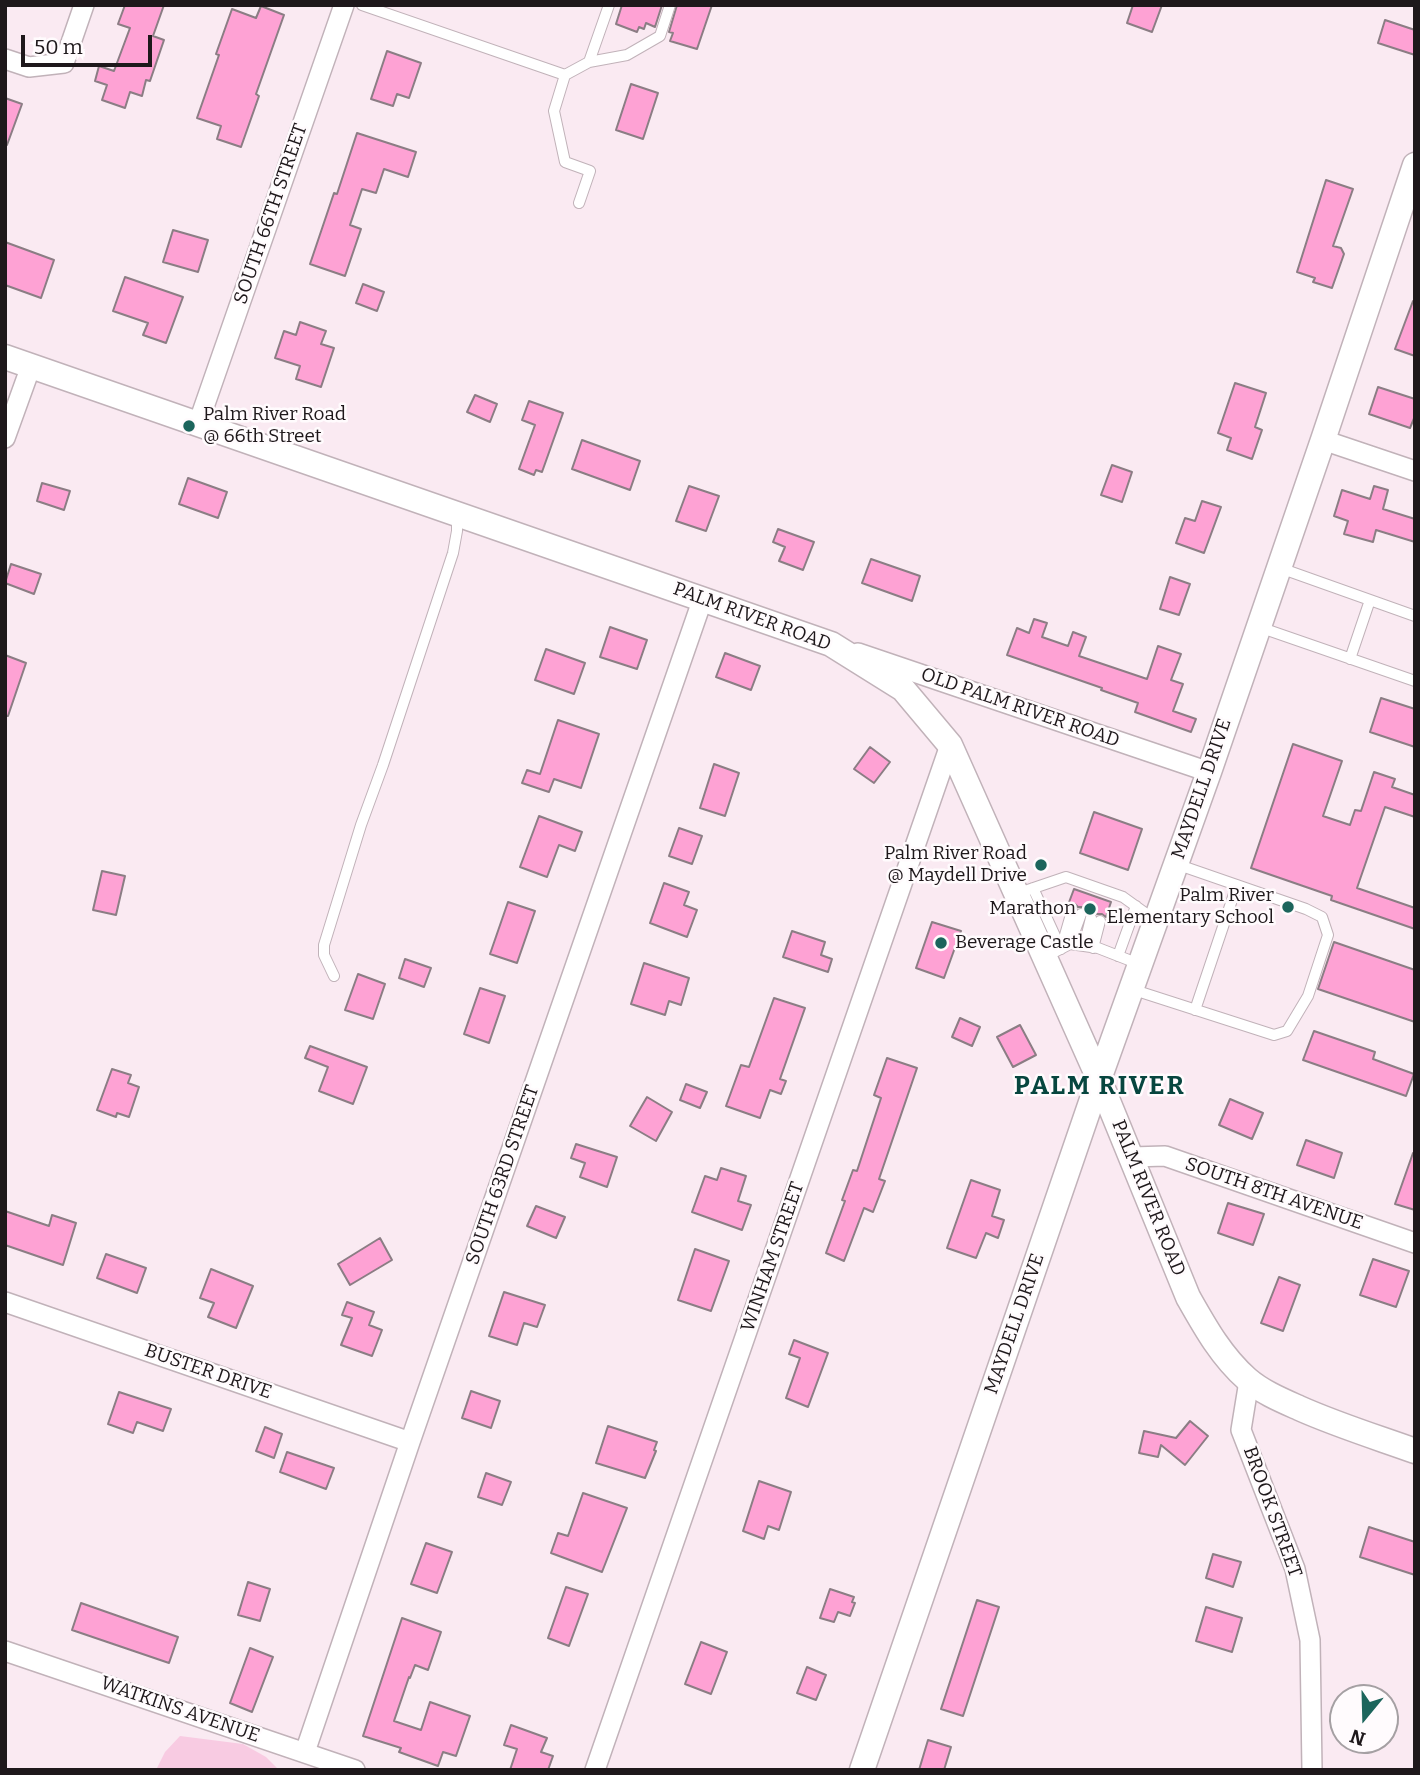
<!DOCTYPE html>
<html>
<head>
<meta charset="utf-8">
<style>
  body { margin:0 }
  #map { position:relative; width:1420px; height:1775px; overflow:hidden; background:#faeaf2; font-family:Bitter,serif }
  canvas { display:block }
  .frame { position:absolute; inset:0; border:7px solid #1e181b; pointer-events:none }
  .north { position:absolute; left:1329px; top:1684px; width:70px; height:70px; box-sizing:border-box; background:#fffbfd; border:2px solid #a5a0a3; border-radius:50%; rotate:199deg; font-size:19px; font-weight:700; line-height:28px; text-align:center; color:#1e181b }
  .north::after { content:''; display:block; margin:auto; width:24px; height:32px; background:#1c655c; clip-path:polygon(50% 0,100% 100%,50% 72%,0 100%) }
  .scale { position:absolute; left:21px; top:35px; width:131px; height:32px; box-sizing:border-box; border:4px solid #1e181b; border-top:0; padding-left:9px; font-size:21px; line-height:24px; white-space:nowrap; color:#1e181b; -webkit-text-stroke:5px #fffbfd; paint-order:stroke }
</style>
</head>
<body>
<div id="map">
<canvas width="1420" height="1775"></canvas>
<div class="frame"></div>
<div class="north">N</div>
<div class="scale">50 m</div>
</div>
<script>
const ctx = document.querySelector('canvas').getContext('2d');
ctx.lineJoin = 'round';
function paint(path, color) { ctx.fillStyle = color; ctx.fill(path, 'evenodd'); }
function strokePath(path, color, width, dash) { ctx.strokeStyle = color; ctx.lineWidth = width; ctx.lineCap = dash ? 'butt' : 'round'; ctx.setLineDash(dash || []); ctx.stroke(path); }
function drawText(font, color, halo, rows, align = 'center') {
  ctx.font = font + ' Bitter,serif'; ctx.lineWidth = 5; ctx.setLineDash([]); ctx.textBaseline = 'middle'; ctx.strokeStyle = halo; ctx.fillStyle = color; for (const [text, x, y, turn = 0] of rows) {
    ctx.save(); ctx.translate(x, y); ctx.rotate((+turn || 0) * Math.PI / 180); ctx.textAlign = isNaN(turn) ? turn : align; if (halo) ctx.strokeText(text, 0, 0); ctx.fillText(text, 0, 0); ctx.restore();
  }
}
const green = new Path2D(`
  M180,1736L243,1744L266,1757L279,1770H156L165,1752Z`);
const building = new Path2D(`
  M125,5H164L153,36L164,40L150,81L146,80L142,96L130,92L125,108L102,100L107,85L95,81L99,66L114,71L130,28L118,24Z
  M622,5H662L655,27L646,23L644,29L639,27L637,32L616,24Z
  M677,5H712L697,49L670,41L673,33L669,32Z
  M1133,5H1162L1152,32L1127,23Z
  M261,6L284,15L256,94L259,96L241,147L217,139L221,126L197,118L219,55L216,54L232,9L256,18Z
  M1385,20L1415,30V55L1378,43Z
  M387,51L421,63L409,98L397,94L393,106L371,99Z
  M631,84L658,93L643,139L616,130Z
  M5,98L22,104L7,145L5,144Z
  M357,133L416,152L408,177L384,169L376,193L362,189L350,225L361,229L345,276L310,264L334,193L337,194Z
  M1326,180L1353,189L1333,246L1341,248L1344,254L1332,288L1313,282L1315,278L1297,272Z
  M173,230L208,240L198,272L163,262Z
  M5,242L54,260L41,298L5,285Z
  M125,277L183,297L166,343L143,335L148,323L113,311Z
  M363,284L384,292L377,311L356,303Z
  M1413,301H1415V356L1395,349Z
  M300,322L326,331L321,344L334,348L321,387L296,379L300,366L275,358L284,331L296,335Z
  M1235,383L1266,393L1255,427L1262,430L1252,459L1227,450L1231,438L1218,433Z
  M1378,387L1415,399V416L1410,428L1369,414Z
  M475,395L497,404L490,422L467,412Z
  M529,401L563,413L542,472L536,470L534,475L519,469L535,425L522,420Z
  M582,440L640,461L630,490L572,469Z
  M1112,465L1132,472L1122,502L1101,495Z
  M188,478L227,492L218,518L179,504Z
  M42,483L70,491L64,510L37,501Z
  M689,486L719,496L706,531L676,521Z
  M1374,486L1388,490L1383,509L1415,519V542L1376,530L1373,542L1344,534L1348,521L1334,516L1342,490L1370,499Z
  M1202,501L1221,507L1204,553L1176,543L1185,518L1195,521Z
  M778,529L814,542L803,570L779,561L785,547L773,542Z
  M871,559L920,576L912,601L862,583Z
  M11,564L41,574L34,594L5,583Z
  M1170,577L1190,584L1179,615L1160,609Z
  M1034,619L1047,623L1042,637L1068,646L1073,632L1086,637L1079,656L1147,679L1158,646L1181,654L1171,680L1183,684L1173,711L1196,719L1191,732L1135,712L1138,703L1101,690L1102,688L1007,655L1017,628L1029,633Z
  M610,627L647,640L637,669L600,657Z
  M546,649L585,663L574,694L535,680Z
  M725,653L760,666L751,690L716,677Z
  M5,655L26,663L8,716H5Z
  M1381,698L1415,709V747L1370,732Z
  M558,720L599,734L581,788L554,779L549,792L522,783L527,770L540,774Z
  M1293,744L1342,761L1323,816L1350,825L1355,810L1361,811L1374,772L1395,779L1392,787L1415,795V817L1385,807L1357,888L1415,908V929L1331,900L1332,896L1251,868Z
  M870,747L890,762L874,783L854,769Z
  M714,764L739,773L725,816L700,808Z
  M1094,812L1142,829L1128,870L1080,853Z
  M539,816L582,832L575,851L559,845L547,877L520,867Z
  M679,828L702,836L692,864L669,856Z
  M102,871L125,876L116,915L93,910Z
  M664,883L689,892L684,905L697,910L687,937L650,923Z
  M1074,889L1111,902L1106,917L1102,914H1097L1093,911H1088L1084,907H1078L1075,904L1068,905Z
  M508,902L535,911L517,963L490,954Z
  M932,922L961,931L944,978L916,968Z
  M792,931L825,942L821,955L832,959L828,972L783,957Z
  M1334,942L1415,970V1022L1318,989Z
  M405,959L431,968L424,987L399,978Z
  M644,963L689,978L681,1005L669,1001L665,1015L631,1004Z
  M358,974L385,984L373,1019L345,1010Z
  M480,988L505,996L489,1043L464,1034Z
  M774,998L805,1008L780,1079L786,1081L781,1094L770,1090L760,1118L726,1106L741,1065L749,1067Z
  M960,1018L980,1027L972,1046L952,1037Z
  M1020,1025L1036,1055L1013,1067L997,1037Z
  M1314,1031L1375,1052L1373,1059L1414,1074L1406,1096L1303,1060Z
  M310,1046L367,1067L353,1104L319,1091L328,1067L305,1058Z
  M887,1058L917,1068L879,1179L885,1181L873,1212L864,1208L844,1261L826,1253L845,1201L842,1200L853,1170L857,1171L881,1098L874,1095Z
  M112,1069L131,1075L128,1083L139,1087L129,1117L117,1113L116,1117L97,1110Z
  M686,1084L707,1092L700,1108L680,1100Z
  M647,1097L672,1112L656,1141L630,1126Z
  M1230,1099L1263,1113L1252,1139L1219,1125Z
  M1306,1140L1342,1153L1334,1178L1297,1165Z
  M576,1144L617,1157L607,1187L580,1177L585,1163L571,1158Z
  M1413,1153L1415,1154V1210L1395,1204Z
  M721,1168L746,1176L738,1201L751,1205L742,1230L692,1212L705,1176L717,1180Z
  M971,1180L1000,1190L992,1216L1004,1220L998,1238L986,1233L976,1258L947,1248Z
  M1228,1203L1264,1214L1253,1245L1218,1233Z
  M536,1206L565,1217L556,1238L527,1226Z
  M5,1211L49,1226L52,1215L76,1223L63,1265L5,1245Z
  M380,1238L392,1260L350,1285L338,1264Z
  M695,1249L729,1261L711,1311L678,1300Z
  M106,1254L146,1268L137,1293L97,1278Z
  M1373,1259L1409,1271L1396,1307L1360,1295Z
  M211,1269L253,1286L236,1328L208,1317L214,1303L200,1298Z
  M1279,1277L1300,1285L1283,1331L1261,1323Z
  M504,1292L545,1305L537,1327L524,1323L517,1345L489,1336Z
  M347,1302L374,1312L369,1325L382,1330L372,1356L341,1345L352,1318L342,1315Z
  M794,1340L828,1353L808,1407L786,1398L800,1358L789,1354Z
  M471,1391L500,1401L491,1428L462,1418Z
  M119,1392L171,1409L163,1431L137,1422L133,1433L108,1424Z
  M1190,1421L1208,1436L1185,1465L1161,1445L1158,1457L1139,1453L1144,1431L1176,1438Z
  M608,1426L657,1442L654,1450L656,1451L645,1478L596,1463Z
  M265,1427L282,1434L274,1458L256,1451Z
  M287,1452L334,1468L326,1489L280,1472Z
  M486,1473L511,1482L502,1505L478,1497Z
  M759,1481L791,1492L779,1530L768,1526L764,1539L743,1531Z
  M583,1493L627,1508L602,1572L551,1553L558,1533L568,1536Z
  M1369,1527L1415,1542V1575L1360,1557Z
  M426,1543L452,1552L437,1593L411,1584Z
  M1213,1554L1241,1562L1233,1587L1206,1578Z
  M248,1582L270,1589L260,1621L238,1615Z
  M566,1587L588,1594L569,1646L548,1638Z
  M830,1589L854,1597L852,1602L855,1603L850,1616L838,1612L834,1622L820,1618Z
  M977,1600L999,1607L963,1716L941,1709Z
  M81,1603L178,1637L169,1663L72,1630Z
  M1206,1607L1242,1618L1232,1652L1196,1641Z
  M402,1618L441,1632L428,1670L415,1665L410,1678L409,1677L394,1721L421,1730L430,1702L470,1716L456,1756L443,1752L438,1766L399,1752L401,1748L363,1736Z
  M701,1642L727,1652L711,1694L685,1684Z
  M250,1648L273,1657L252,1712L230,1703Z
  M807,1667L826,1675L816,1700L797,1693Z
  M511,1725L547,1738L541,1752L553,1756L548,1770H510L517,1749L504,1745Z
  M928,1740L951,1747L944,1770H919Z`);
const service = new Path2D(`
  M362,5L565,75L589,62L627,55L660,36L670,5
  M589,62L609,5
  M565,75L554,111L565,162L590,171L579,203
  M1280,568L1415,616
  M1259,627L1415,681
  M1350,659L1370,600
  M1033,888L1061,949
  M1016,894L1066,877L1123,897L1155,920
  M1070,944L1081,914
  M1084,946L1091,918
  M1093,948L1100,921
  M1061,949L1072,911
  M1118,956L1136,906
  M1045,957L1070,944L1098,948L1139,964
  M334,976L324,955V945L361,825L383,765L453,553L457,531V514
  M1131,989L1274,1035L1287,1031L1308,996L1328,935L1322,917L1306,909L1176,864
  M1195,1010L1237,885`);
const minor = new Path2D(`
  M5,59L29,67L64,63L84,5
  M198,424L344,5
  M5,438L31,366
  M1323,440L1415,471
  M858,653L1209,772
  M1132,1157L1165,1156L1415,1243
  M5,1302L410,1442
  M1249,1381L1241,1430L1295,1569L1310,1640L1312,1770
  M5,1651L355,1770
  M305,1752L410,1442L703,598
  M595,1770L950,745`);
const tertiary = new Path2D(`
  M5,357L831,644L903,689L950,745L1099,1079L1188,1297C1205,1327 1221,1356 1247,1379C1262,1392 1281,1400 1299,1408C1337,1425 1376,1437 1415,1451
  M862,1770L1099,1079L1209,772L1323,440L1415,165`);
const markers = [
  [189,426,7,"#1c655c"],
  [1041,865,7,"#1c655c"],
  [1288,907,7,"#1c655c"],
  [1090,909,7,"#1c655c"],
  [941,943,7,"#1c655c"]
];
const streetNames = [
  ["SOUTH 66TH STREET",271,214,-71],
  ["PALM RIVER ROAD",752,617,20],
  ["OLD PALM RIVER ROAD",1020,708,19],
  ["MAYDELL DRIVE",1202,789,-71],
  ["SOUTH 63RD STREET",503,1175,-71],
  ["SOUTH 8TH AVENUE",1274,1194,19],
  ["PALM RIVER ROAD",1148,1198,68],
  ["WINHAM STREET",773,1257,-71],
  ["MAYDELL DRIVE",1015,1324,-71],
  ["BUSTER DRIVE",208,1372,19],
  ["BROOK STREET",1272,1512,70],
  ["WATKINS AVENUE",180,1710,19]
];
const poiNames = [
  ["Palm River Road",203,415,"left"],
  ["@ 66th Street",203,437,"left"],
  ["Palm River Road",1027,854],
  ["@ Maydell Drive",1027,876],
  ["Palm River",1274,896],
  ["Elementary School",1274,918],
  ["Marathon",1076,909],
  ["Beverage Castle",955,943,"left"]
];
const districtNames = [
  ["PALM RIVER",1100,1087]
];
paint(green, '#f8cbe2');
paint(building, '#fea2d4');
strokePath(building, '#8b7d84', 2);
strokePath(service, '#c1b2b9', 12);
strokePath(minor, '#c1b2b9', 22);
strokePath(tertiary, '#c1b2b9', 27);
strokePath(service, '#fff', 10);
strokePath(minor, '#fff', 19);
strokePath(tertiary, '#fff', 24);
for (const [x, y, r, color] of markers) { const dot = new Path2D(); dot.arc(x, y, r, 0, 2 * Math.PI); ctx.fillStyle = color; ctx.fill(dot); strokePath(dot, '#fffbfd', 2.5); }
drawText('19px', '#1e181b', '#fffbfd', streetNames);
drawText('19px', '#1e181b', '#fffbfd', poiNames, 'right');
ctx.letterSpacing = '2px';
drawText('bold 26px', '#07463f', '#fffbfd', districtNames);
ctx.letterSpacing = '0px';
</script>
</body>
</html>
